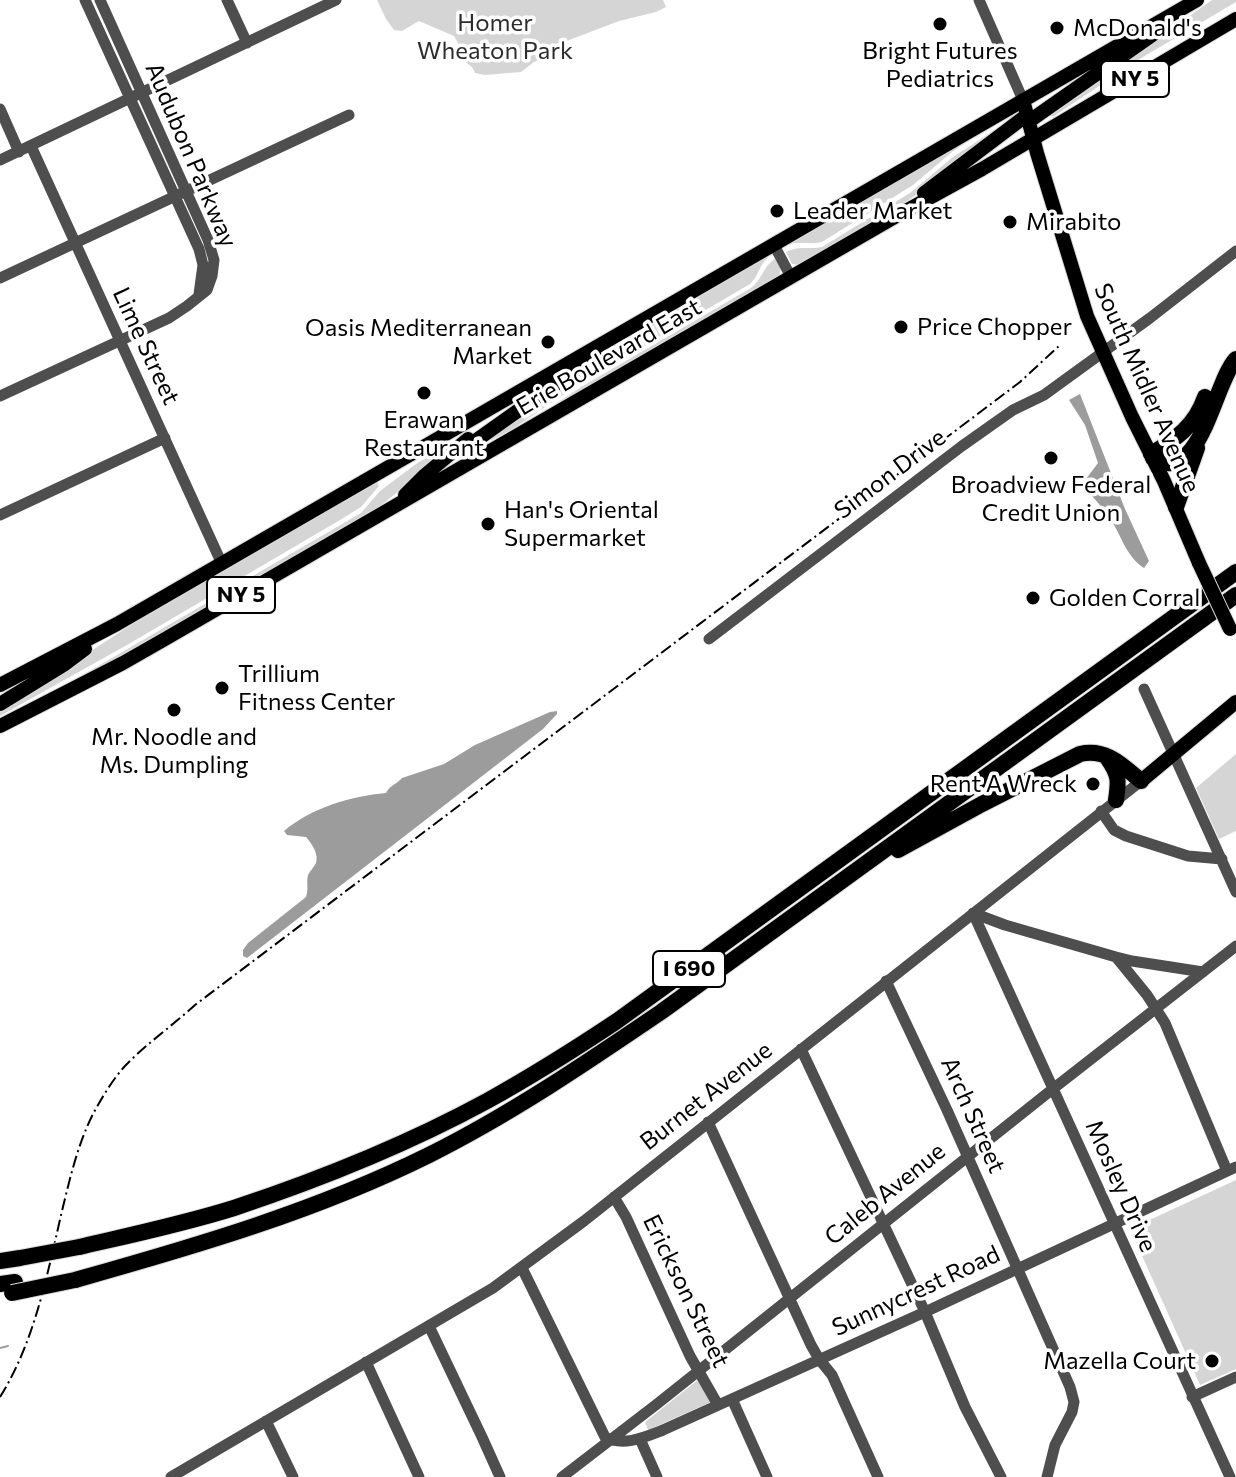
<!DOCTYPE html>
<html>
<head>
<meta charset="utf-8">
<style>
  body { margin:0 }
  canvas { display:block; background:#fff }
</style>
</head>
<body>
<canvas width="1236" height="1477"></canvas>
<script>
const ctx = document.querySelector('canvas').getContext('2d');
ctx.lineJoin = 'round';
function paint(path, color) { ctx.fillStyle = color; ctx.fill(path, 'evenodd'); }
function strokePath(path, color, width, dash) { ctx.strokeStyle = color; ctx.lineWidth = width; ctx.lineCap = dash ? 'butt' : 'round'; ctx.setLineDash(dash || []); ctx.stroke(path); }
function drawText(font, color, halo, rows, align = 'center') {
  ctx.font = font + ' Commissioner,sans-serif'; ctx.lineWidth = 7; ctx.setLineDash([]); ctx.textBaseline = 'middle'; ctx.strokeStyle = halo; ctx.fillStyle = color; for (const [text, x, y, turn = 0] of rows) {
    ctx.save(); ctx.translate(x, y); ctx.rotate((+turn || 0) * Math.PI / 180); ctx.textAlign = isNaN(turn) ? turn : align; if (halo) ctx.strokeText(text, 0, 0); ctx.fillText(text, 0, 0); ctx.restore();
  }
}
const green = new Path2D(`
  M377,0H663L666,7L656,12L619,21L564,42L559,45L552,55L534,62L521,72L485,75L475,73L472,67L463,60L459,45L454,36L419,21L402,31L394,30L386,19Z
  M1212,0H1236V2L1143,57L1054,116H1048Z
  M1013,118L938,179L900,206L800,265L792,264L786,252C800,245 808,250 822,247L910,193L953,157Z
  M1002,119L952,152L913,185L822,242C810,245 799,241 787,245L904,178L931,158Z
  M766,257H769C759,264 759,276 750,284L573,388L514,428L492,440L486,439L655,322Z
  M775,259C779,266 784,271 777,278L592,385L489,449L481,448L479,444L482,441L490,445L503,439L581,387L751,288C762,280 763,266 775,259Z
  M455,440L457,444L374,511L63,691L0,720L93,669L361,513L380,491L416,464Z
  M377,482L379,486L361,507L340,520L127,645L0,716V710L131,625Z
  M1236,754V831L1219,839L1196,788Z
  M1236,1180V1369L1200,1385L1130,1229Z
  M699,1379L711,1402L648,1430L645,1422Z`);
const water = new Path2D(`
  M1080,394L1125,509L1149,561L1144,568C1124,555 1121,532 1107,514C1099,503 1090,495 1083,483L1098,463L1085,425L1069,400Z
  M557,711V714L543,729L247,958L243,956V950L248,943L306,897C309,889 306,883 308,875C310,871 314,867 316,863C319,854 312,844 306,837L287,835L284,831C311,808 351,796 386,793C391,784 396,785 402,778L444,764L475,745L550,712Z`);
const stream = new Path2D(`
  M0,1348L8,1346`);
const minor = new Path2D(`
  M85,0L199,249L203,265L199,294
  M227,0L247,43
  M979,0L1023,100
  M0,109L19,152
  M31,146L222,564
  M0,160L336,0
  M774,245L791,277
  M0,278L349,115
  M0,396L169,318L187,306L207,290L212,276L214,260L208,240L100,0
  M0,515L165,438
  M709,639L962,446L1013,410L1044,395L1150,318L1236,251
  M1144,689L1236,892
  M1101,811L1114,830L1126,836L1188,856L1222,859
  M973,913L1230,1477
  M973,913L1005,925L1116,957L1147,995L1165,1023L1227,1171
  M1116,957L1132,961L1203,972
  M886,981L947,1110L1070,1387L1074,1402L1072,1412L1055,1445L1047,1477
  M801,1049L925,1312L965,1407L1001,1477
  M708,1122L811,1345L819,1359L832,1375L878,1477
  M614,1197L626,1217L690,1356L718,1405
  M522,1268L605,1437C623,1447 645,1437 663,1430L925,1312L1236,1167
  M429,1326L482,1437L500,1477
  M366,1362L419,1477
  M1192,1397L1236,1377
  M732,1399L767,1477
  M266,1421L293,1477
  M640,1439L657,1477
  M171,1477L493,1288L584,1221L1141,781
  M562,1477L657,1404L1054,1088L1236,946`);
const major = new Path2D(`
  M1023,100L1037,153L1087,316L1132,417L1164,481L1199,563
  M1028,122L1158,31
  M924,193L1027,115
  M471,444L595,356
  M405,495L425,475L468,439
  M0,685L117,624L1197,0
  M0,704L65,664L85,649
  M0,726L123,663L165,639L893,218L982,169L1236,19
  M1141,781L1236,702`);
const highway = new Path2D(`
  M1151,454C1176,439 1195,426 1205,397
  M1153,458C1201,487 1214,382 1236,359
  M1176,507L1197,448
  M1108,759C1119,775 1119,780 1116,800
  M898,850L982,804L1080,754C1106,748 1122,765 1141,781
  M79,1247C131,1235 183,1224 234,1208C321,1179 406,1145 487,1101C532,1076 575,1049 617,1021L1236,572
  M0,1261L20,1258
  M75,1280C196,1246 316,1211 429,1155C511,1114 586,1063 661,1012L1236,595
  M0,1284L15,1282`);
const rail = new Path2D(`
  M0,1397C35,1341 47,1275 62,1211C70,1178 78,1143 94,1112C103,1096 113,1079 125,1066C146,1044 172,1026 195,1005L1020,382L1060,345`);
const majorBridge = new Path2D(`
  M1199,563L1230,629`);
const highwayBridge = new Path2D(`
  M20,1258L79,1247
  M12,1293L75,1280`);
const markers = [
  [940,24,8,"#000"],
  [1057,28,8,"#000"],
  [777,211,8,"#000"],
  [1010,222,8,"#000"],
  [901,327,8,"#000"],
  [548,342,8,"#000"],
  [424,393,8,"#000"],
  [1051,458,8,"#000"],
  [488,524,8,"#000"],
  [1033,598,8,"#000"],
  [222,688,8,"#000"],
  [174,710,8,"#000"],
  [1093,784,8,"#000"],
  [1212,1361,8,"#000"]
];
const shields = [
  [1135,79,68],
  [241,595,68],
  [689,969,72]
];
const shieldNames = [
  ["NY 5",1135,79],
  ["NY 5",241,595],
  ["I 690",689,969]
];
const parkNames = [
  ["Homer",495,23],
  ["Wheaton Park",495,51]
];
const poiNames = [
  ["McDonald's",1073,28],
  ["Bright Futures",940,51,"center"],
  ["Pediatrics",940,79,"center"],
  ["Leader Market",793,211],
  ["Mirabito",1026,222],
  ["Price Chopper",917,327],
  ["Oasis Mediterranean",532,328,"right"],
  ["Market",532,356,"right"],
  ["Erawan",424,420,"center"],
  ["Restaurant",424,448,"center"],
  ["Broadview Federal",1051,485,"center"],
  ["Credit Union",1051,513,"center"],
  ["Han's Oriental",504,510],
  ["Supermarket",504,538],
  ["Golden Corral",1049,598],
  ["Trillium",238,674],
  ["Fitness Center",238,702],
  ["Mr. Noodle and",174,737,"center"],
  ["Ms. Dumpling",174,765,"center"],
  ["Rent A Wreck",1077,784,"right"],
  ["Mazella Court",1196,1361,"right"]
];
const streetNames = [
  ["Audubon Parkway",191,155,67],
  ["Lime Street",146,346,65],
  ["Erie Boulevard East",609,357,-30],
  ["South Midler Avenue",1147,388,66],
  ["Simon Drive",890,474,-37],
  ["Burnet Avenue",706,1096,-38],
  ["Arch Street",973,1115,66],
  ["Mosley Drive",1121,1186,66],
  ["Caleb Avenue",885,1194,-39],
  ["Erickson Street",686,1291,64],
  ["Sunnycrest Road",916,1291,-25]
];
paint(green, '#d5d5d5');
paint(water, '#9c9c9c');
strokePath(stream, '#9c9c9c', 2);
strokePath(major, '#dbdbdb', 16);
strokePath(highway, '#dbdbdb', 18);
strokePath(minor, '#4e4e4e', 11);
strokePath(major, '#000', 14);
strokePath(highway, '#000', 16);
strokePath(rail, '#000', 2, [12, 4, 2, 4]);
strokePath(majorBridge, '#dbdbdb', 16, []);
strokePath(highwayBridge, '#dbdbdb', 18, []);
strokePath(majorBridge, '#000', 14);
strokePath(highwayBridge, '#000', 16);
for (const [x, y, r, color] of markers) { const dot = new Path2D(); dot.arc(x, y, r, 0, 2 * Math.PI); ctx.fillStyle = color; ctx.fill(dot); strokePath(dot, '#fff', 3); }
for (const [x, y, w] of shields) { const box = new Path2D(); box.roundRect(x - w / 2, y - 18, w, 36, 6); ctx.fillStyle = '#fff'; ctx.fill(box); strokePath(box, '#000', 2); }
drawText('bold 22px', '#000', null, shieldNames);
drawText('24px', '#2c2c2c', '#fff', parkNames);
drawText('24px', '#000', '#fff', poiNames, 'left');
drawText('24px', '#000', '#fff', streetNames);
</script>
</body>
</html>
